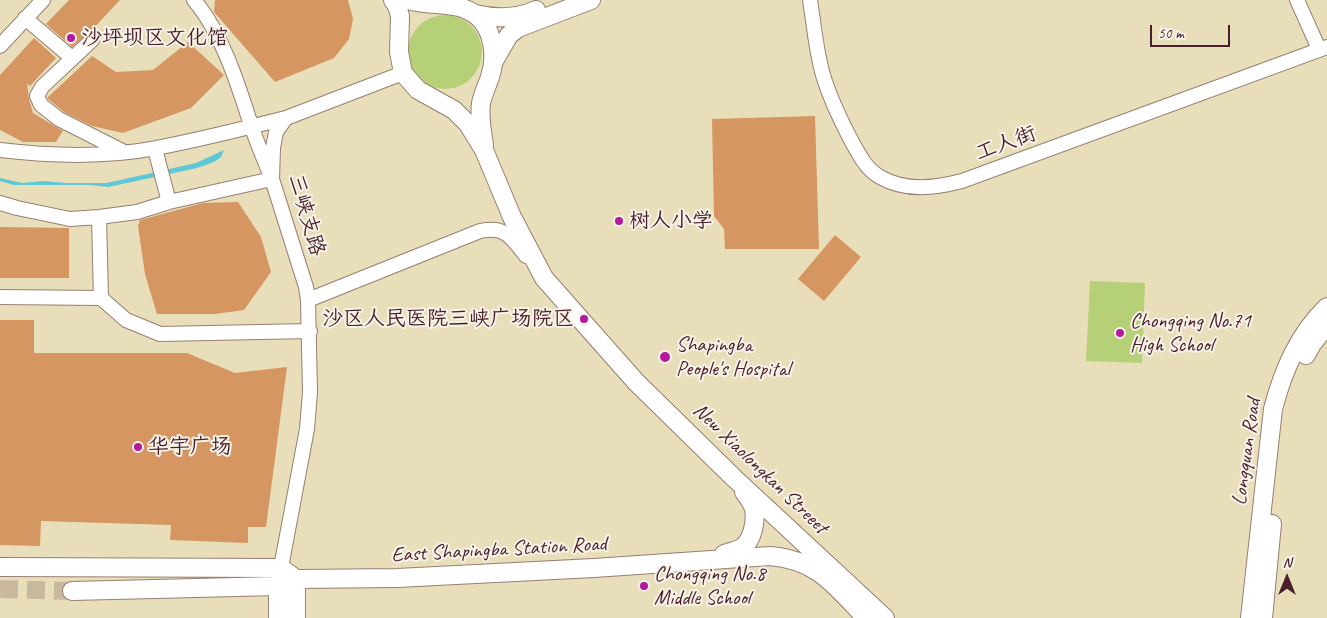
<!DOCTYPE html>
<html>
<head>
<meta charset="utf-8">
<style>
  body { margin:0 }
  #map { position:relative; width:1327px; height:618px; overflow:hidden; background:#e8deb9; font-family:Caveat,sans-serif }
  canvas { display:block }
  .north { position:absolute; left:1262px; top:553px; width:50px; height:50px; -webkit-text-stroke:4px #f7f3e8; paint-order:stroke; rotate:0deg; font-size:14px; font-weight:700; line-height:20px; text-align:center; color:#4a1f2b }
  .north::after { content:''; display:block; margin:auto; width:18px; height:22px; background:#4a1f2b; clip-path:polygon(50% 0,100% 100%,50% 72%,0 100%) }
  .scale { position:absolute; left:1150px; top:25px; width:80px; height:22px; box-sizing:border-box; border:2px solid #4a1f2b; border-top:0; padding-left:6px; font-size:15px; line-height:18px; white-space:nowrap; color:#4a1f2b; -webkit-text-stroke:4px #f7f3e8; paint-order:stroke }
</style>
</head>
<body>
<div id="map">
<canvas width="1327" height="618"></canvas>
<div class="north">N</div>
<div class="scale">50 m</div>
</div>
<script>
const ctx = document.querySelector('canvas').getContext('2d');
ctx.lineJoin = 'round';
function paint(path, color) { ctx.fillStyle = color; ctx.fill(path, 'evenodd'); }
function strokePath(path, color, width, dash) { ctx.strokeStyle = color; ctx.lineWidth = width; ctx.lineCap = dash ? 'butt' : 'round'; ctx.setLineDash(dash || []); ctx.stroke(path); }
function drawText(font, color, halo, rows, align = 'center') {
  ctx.font = font + ' Caveat,"LXGW WenKai TC",sans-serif'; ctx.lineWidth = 4; ctx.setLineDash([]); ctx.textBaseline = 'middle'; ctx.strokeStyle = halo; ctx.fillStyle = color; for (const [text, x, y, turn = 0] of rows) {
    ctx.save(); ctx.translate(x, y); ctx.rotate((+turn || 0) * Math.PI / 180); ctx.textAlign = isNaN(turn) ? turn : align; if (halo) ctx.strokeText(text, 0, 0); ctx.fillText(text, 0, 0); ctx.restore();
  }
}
const green = new Path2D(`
  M408 52a37 37 0 1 1 74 0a37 37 0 1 1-74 0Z
  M1090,281L1145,283L1142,363L1086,361Z`);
const water = new Path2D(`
  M224,150L221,157L214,162L197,168L108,187L90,185H14L0,181V178L22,183L43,181L66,183H107L196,163Z`);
const building = new Path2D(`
  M69,0H120L90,32L72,47L46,24Z
  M215,0H348L353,19L349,39L334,58L275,82L214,12Z
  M34,38L56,58L30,86L27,83L29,99L33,113L63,131L56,142H23L0,130V75Z
  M188,42L224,75L191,108L123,133L92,126L64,112L47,98L92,56L116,72L153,70Z
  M815,116L819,249H725L724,229L714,216L712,119Z
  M238,202L261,237L271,272L244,310L215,314H157L145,274L138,226L140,220L203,203Z
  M0,227L69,228V278H0Z
  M835,235L861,257L824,301L798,279Z
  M0,320H34V353H187L235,373L287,367L266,527H248V543L170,540L171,525L41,521L40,546L0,545Z`);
const majorTunnel = new Path2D(`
  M0,589L72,591`);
const minor = new Path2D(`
  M810,0C814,25 816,51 823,75C830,99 841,121 852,142C860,156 866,169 880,177C906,192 935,188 962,181L1327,47
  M1297,0L1319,49
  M25,18L72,58
  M92,40L42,87L37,96L41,105L59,119L124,152
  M0,46L43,0
  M155,149L169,202
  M0,150C51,156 105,158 156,148C199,140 242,129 286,118
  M0,203L17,208L70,219L99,217L137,212L169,202L272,179C265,161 257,143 251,125C238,84 222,33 194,0
  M99,217L101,298
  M0,297L101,298L126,320L160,334L310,331
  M308,300L306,287L272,179L273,148L276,132L286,118L403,73
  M279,578L307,429L310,392L308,300L480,231C506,226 511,237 526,256`);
const major = new Path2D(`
  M393,0L397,6L400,16L399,52L403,73L418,90L454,110L468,124L484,150L512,217L544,278L636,382L734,478L885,618
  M408,0C427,6 448,2 465,9C492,19 498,52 490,77C487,86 483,94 481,103C479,117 482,131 484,145
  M475,14C496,19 516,19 536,10
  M494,61L509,35L518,28L591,0
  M1306,355L1312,344L1327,325
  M724,554C730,552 737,551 743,547C753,539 756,521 754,509C752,503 748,497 744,492
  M0,567L281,568L296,579
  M278,586V618
  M72,591L278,586L296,579L397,578L594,568L770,556C818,560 835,586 866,618
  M296,618V579
  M1250,618L1273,409C1283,371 1298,335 1327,307
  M1263,618L1272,524`);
const markers = [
  [71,38,5,"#b5179e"],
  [619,221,5,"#b5179e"],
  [584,319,5,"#b5179e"],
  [1120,333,5,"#b5179e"],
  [665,357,6,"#b5179e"],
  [138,447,5,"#b5179e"],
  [644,586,5,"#b5179e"]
];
const poiNames = [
  ["沙坪坝区文化馆",81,38],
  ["树人小学",629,221],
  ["沙区人民医院三峡广场院区",574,319,"right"],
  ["Chongqing No.71",1130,321],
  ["High School",1130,345],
  ["Shapingba",676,345],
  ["People's Hospital",676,369],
  ["华宇广场",148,447],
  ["Chongqing No.8",654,574],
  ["Middle School",654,598]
];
const streetNames = [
  ["工人街",1006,144,-20],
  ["三峡支路",306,215,74],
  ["Longquan Road",1247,452,-82],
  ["New Xiaolongkan Streeet",760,469,44],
  ["East Shapingba Station Road",499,550,-3]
];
paint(green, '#b5d076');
paint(water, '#5dc8d7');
paint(building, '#d59662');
strokePath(majorTunnel, '#c8b89d', 18, [18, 9]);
strokePath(minor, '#997e72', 16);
strokePath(major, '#997e72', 20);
strokePath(minor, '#fff', 14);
strokePath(major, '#fff', 18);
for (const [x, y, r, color] of markers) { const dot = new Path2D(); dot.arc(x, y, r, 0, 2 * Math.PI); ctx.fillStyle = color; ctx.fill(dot); strokePath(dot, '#f7f3e8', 2); }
drawText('21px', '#4a1f2b', '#f7f3e8', poiNames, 'left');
drawText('21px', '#4a1f2b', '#f7f3e8', streetNames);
</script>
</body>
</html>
